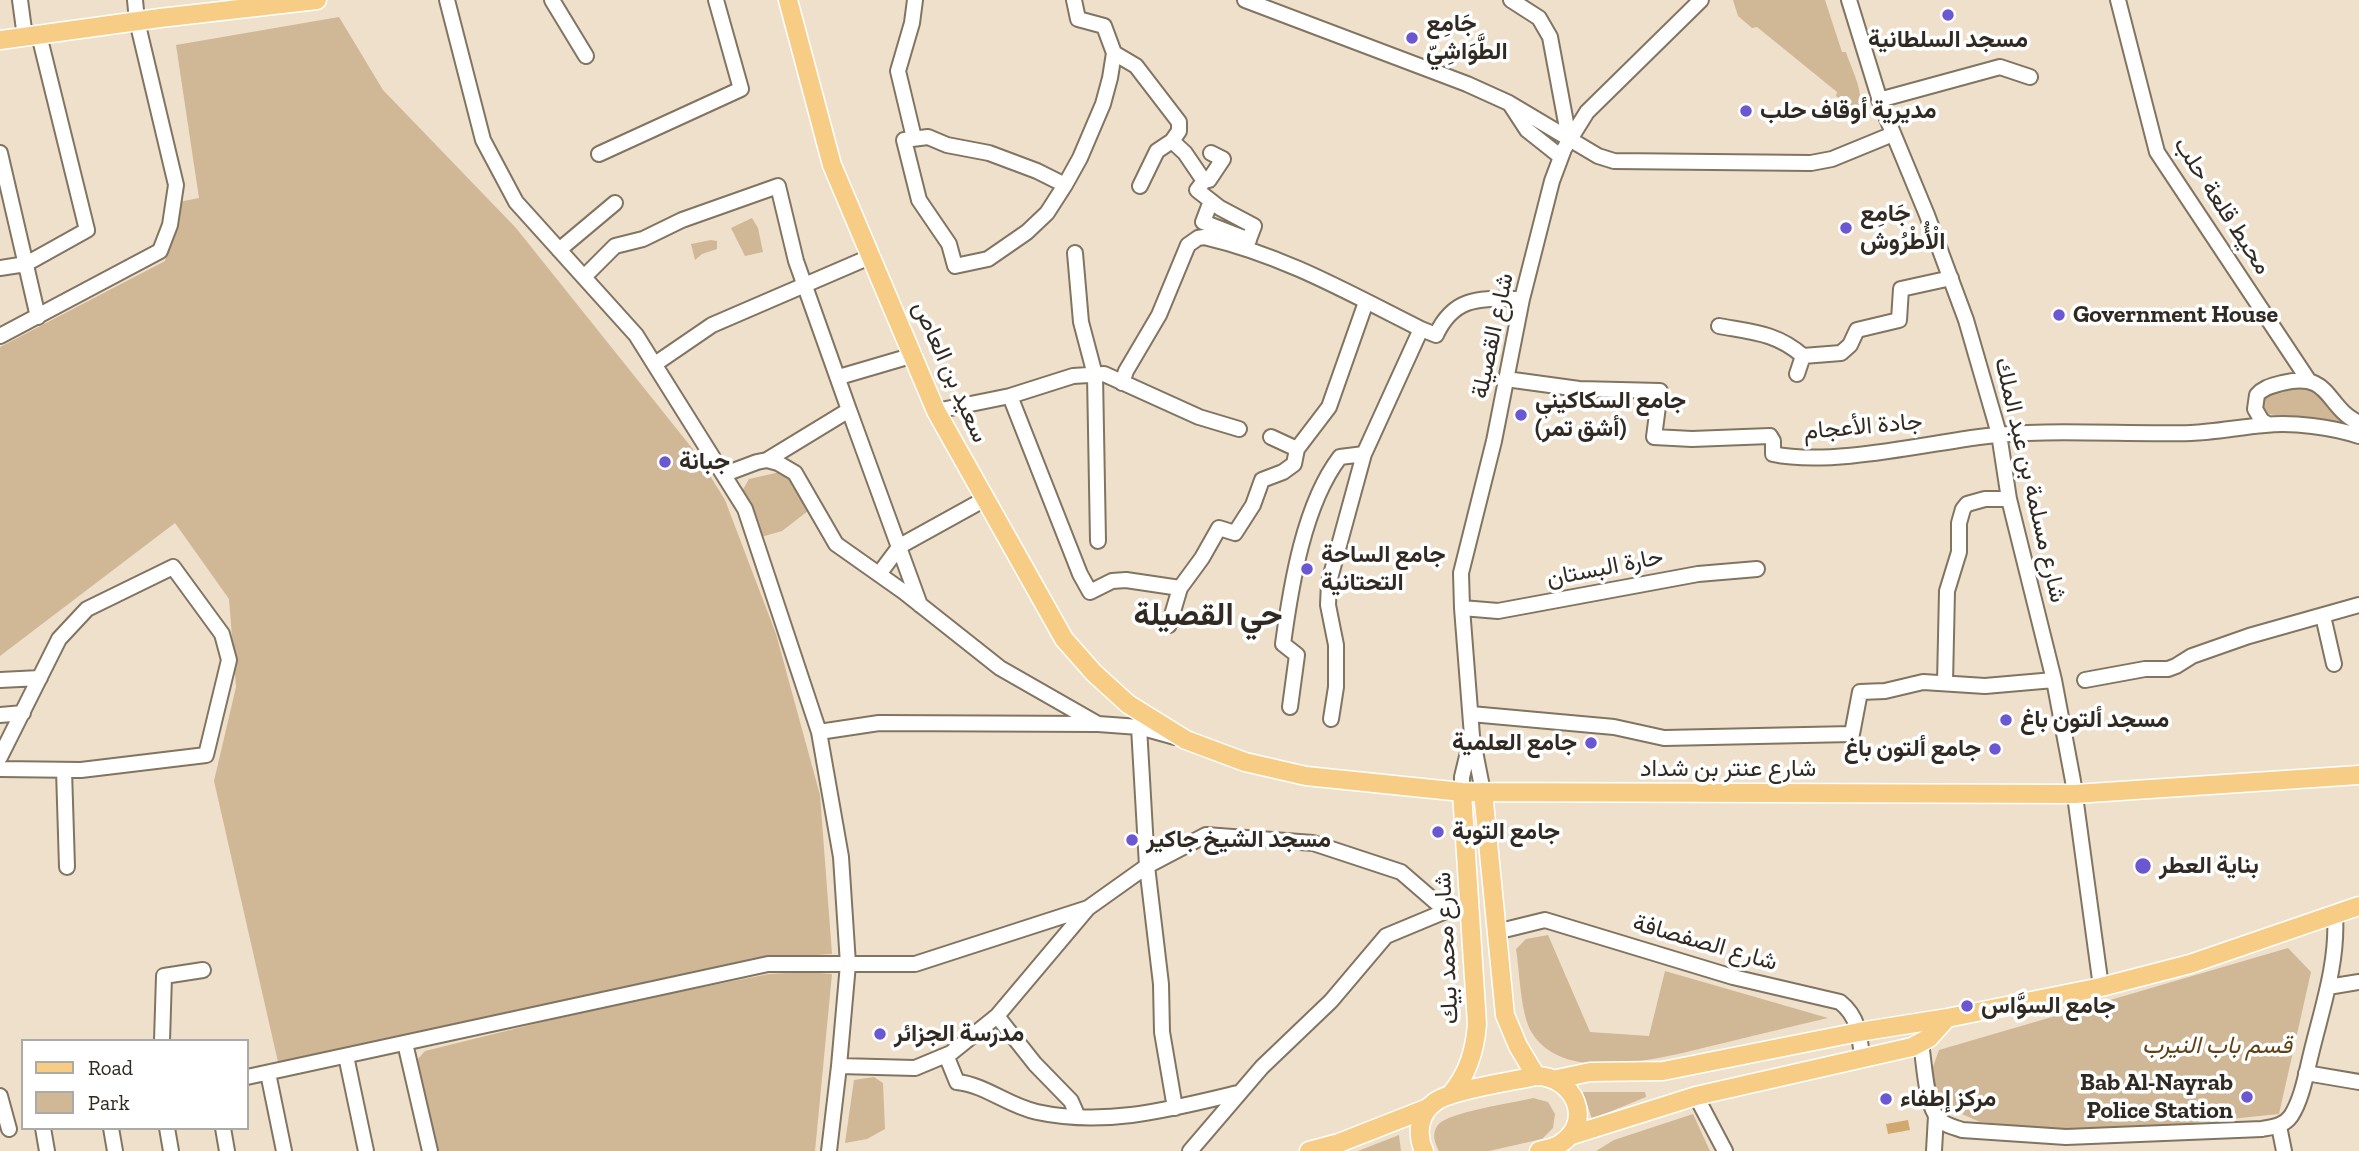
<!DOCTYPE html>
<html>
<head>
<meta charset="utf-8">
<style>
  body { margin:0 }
  #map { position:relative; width:2359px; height:1151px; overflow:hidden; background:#efe0cb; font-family:"Zilla Slab",serif }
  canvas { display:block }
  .legend { position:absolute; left:21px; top:1039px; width:228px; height:91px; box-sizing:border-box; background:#fff; border:2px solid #acaaa7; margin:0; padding:9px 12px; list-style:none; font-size:21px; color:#302a22 }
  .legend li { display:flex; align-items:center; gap:14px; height:35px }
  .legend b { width:35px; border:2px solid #acaaa7 }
</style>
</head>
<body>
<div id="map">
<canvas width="2359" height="1151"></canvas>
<ul class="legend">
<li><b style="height:9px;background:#f7cd86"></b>Road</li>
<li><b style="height:19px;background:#d0b795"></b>Park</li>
</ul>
</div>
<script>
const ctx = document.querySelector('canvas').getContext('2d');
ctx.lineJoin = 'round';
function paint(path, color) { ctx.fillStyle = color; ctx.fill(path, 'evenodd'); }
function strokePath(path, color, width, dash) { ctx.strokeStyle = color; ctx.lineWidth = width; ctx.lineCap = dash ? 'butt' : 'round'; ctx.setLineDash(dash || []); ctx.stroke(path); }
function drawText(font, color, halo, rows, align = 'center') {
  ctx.font = font + ' "Zilla Slab",Vazirmatn,serif'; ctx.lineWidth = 7; ctx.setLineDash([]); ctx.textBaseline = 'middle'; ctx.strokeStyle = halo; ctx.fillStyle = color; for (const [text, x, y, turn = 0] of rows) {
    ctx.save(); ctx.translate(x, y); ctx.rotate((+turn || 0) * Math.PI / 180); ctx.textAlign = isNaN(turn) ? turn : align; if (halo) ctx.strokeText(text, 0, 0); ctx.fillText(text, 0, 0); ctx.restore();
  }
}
const green = new Path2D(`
  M1733,0H1825L1842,52H1846C1851,68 1862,87 1860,104L1856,107L1847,104L1836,96L1837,92L1757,27L1752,28L1738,16Z
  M339,17L383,90L516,228L696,453L725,500L776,634L820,795L832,954L787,957L718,969L278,1062L214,781L236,687L229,599L175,523L0,656V347L165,261L179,202L199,198L176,45Z
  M752,218L758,228L763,252L745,256L731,228Z
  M711,240L717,241V249L702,254L695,260L691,244Z
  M2299,385L2313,387L2340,416V423L2335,425L2321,419L2266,414L2263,411L2262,398L2265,394Z
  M780,472L793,478L808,511L782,531L761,537L741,493L749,479Z
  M1548,935L1590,1032L1649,1036L1665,971L1828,1018C1794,1026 1759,1034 1724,1043C1674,1054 1567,1089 1532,1033C1520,1013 1520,973 1516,949L1526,939Z
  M2288,948L2311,972L2279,1114L2095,1133L1980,1122L1939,1104L1930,1075L1939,1050Z
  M806,972L832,974L815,1151H434L416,1061L425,1051L607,1006L769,974Z
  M874,1077L883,1083L885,1129L867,1139L845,1143L854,1080Z
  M1583,1092H1645L1646,1097L1592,1119Z
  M1533,1098L1548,1102L1555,1114L1553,1128L1542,1139L1489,1151H1439C1435,1143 1431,1134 1438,1125C1448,1112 1514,1103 1533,1098Z
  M1693,1114L1710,1151H1596L1614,1140Z
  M1399,1135L1401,1151H1358Z`);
const water = new Path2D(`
  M1908,1120L1910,1130L1888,1134L1886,1124Z`);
const minor = new Path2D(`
  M20,0L25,37
  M447,0L483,140L516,202L636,335L745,509L819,732L841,857L848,964L839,1066L829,1151
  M552,0L586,56
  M1245,0L1467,84L1509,103L1598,156L1614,161L1811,163L1832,159L1893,134
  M1511,0L1539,18L1550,37L1569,139
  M1849,0L1881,104L1927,215L1966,320L1999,434L2009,499L2054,680L2073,781L2101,987
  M2118,0L2157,152L2309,381
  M1114,53L1136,66L1179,122V131L1172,141L1185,153L1204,181L1197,190L1220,208L1254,226L1246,247
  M1879,100L2000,67L2030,77
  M1510,104L1527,130L1561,157
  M914,138L898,71L912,23L915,0
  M0,153L38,317
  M599,154L741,89L716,0
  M1204,181L1209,180L1223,159L1211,153
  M1065,185L1037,171L989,153L947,145L928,137L904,140L919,200L949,244L955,266L988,259L1027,232L1047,213L1065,185L1080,158L1103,104L1110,78L1114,53L1104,26L1078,19L1074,0
  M1140,186L1157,151L1172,141
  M1211,201L1203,222L1249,240
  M559,250L615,203
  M1075,253L1081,322L1095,375L1098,541
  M0,268L26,264L87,230L39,35
  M584,277L615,246L643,239L682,220L778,186L796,261L849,410L767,460
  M1719,326C1752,332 1777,333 1803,356L1841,353L1850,345L1857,330L1899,320L1901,289L1951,278
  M1421,329L1436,335C1455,294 1483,299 1522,299
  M0,336L160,251L170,225L176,185L137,21L135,0
  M655,364L712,325L872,256
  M1797,374L1803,356
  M839,377L914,355
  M1506,379L1579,389L1660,391L1654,437L1692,439L1770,436L1773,441V454C1829,466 1920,445 1979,437C2046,428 2122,435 2191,433C2215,432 2240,427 2265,425C2293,422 2332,427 2359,436
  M1122,383L1126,371L1159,315L1188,245L1198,238L1204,237C1285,256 1347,292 1421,329L1364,454L1329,582L1328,605L1336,645V687L1331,719
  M1010,396L1080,574L1090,592L1112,581L1126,580L1180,588
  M849,410L920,605
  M936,411L1010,396L1073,376L1104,374L1199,417L1239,429
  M2268,424L2262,421L2255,409L2257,395C2264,387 2272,386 2282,383C2332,371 2324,406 2359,423
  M1271,437L1297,449
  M725,474L757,462L767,460L778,463L795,473L836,544L904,592L1000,668L1098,724L1139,727L1175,737
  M879,574L900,546L985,499
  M1462,608L1498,611L1698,574L1757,569
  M2323,616L2334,664
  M1169,625L1180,588L1202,558L1219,528L1235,533L1253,505L1262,480L1283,472L1294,464L1297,449L1329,407L1366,302
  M0,680L40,678
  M2085,680L2145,669H2168L2176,666L2192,656L2249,636L2359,605
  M1945,683L1947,591L1959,552V523L1963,509L1967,504L1985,499H2009
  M1290,707L1297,655L1283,644C1291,585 1304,504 1340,457L1364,454
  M1471,714L1614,727L1664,738L1852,734L1860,692L1885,691L1923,682L1985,686L2054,680
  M0,715L23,713
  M1139,727L1147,866L1161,984L1162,1032L1175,1108
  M819,732L879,723L1096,724
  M0,757L59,639L87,609L173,567L222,634L229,660L206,755L81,770L0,769
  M64,770L67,867
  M1462,792V777L1471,740
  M1483,792L1472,736L1462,608L1461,573L1494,441L1522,299L1552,181L1564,149L1587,112L1701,0
  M1496,932L1545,920L1733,977L1840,1002C1859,1017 1860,1037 1862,1059
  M2328,987L2359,982
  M997,1016L1035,1064L1071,1101L1078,1117
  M162,1041L164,976L203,970
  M405,1043L430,1151
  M1921,1043C1924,1061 1926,1106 1938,1118C1944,1125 1954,1127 1962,1130L2066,1137L2262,1129C2273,1127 2284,1126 2291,1116C2302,1099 2306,1074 2311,1054C2322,1008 2338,963 2335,915
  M946,1055L957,1082C986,1085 1008,1106 1037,1112C1106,1127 1171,1109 1238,1093
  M346,1056L366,1151
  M839,1066L915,1068L951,1053L997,1016L1088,908L1147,866L1206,835L1313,843L1401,872L1446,911
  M268,1073L284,1151
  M2306,1073L2359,1082
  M247,1077L768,964H915L1088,908
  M0,1096L9,1129
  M1696,1096L1725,1151
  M2279,1126L2284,1151
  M43,1128L47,1151
  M111,1128L115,1151
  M167,1128L171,1151
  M223,1128L227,1151
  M1190,1151L1262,1067L1331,1001L1386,936L1446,911L1471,908
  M1934,1151L1936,1116`);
const major = new Path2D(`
  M788,0L832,165L936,411L1064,639L1094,673L1128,704L1186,740L1245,762L1306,776L1462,792L2075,794L2359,775
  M0,40L160,18L317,0
  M1483,792L1505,1015L1518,1046L1536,1076
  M1557,1079L1590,1072L1663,1071L1859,1032L1947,1018L2101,987L2190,964L2359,906
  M1450,1095C1468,1074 1475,1051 1477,1024L1462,792
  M1569,1136L1696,1096L1912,1047L1929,1038L1947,1018
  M1309,1151L1339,1143L1428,1108
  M1424,1151C1416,1134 1419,1113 1435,1102C1450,1090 1514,1081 1536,1076C1574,1076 1595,1122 1560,1144C1554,1148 1546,1149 1539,1151`);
const markers = [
  [1948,15,7,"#6a57d1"],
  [1412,38,7,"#6a57d1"],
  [1746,111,7,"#6a57d1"],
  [1846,228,7,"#6a57d1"],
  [2059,315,7,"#6a57d1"],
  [1521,415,7,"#6a57d1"],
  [665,462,7,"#6a57d1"],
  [1307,569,7,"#6a57d1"],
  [2006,720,7,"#6a57d1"],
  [1591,743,7,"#6a57d1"],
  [1995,749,7,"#6a57d1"],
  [1438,832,7,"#6a57d1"],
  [1132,840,7,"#6a57d1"],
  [2143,866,9,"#6a57d1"],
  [1967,1006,7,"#6a57d1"],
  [880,1034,7,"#6a57d1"],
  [2247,1097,7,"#6a57d1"],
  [1886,1099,7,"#6a57d1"]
];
const poiNames = [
  ["جَامِع",1426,24],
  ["الطَّوَاشِيّ",1426,52],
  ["مسجد السلطانية",1948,40,"center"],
  ["مديرية أوقاف حلب",1760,111],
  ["جَامِع",1860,214],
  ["الْأُطْرُوش",1860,242],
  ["Government House",2073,315],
  ["جامع السكاكيني",1535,401],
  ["(أشق تمر)",1535,429],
  ["جبانة",679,462],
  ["جامع الساحة",1321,555],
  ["التحتانية",1321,583],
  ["مسجد ألتون باغ",2020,720],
  ["جامع العلمية",1577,743,"right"],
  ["جامع ألتون باغ",1981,749,"right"],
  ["جامع التوبة",1452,832],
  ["مسجد الشيخ جاكير",1146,840],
  ["بناية العطر",2159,866],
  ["جامع السوَّاس",1981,1006],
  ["مدرسة الجزائر",894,1034],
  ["Bab Al-Nayrab",2233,1083,"right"],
  ["Police Station",2233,1111,"right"],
  ["مركز إطفاء",1900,1099]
];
const streetNames = [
  ["محيط قلعة حلب",2222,206,57],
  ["شارع القصيلة",1493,336,-78],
  ["سعيد بن العاص",950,372,66],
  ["جادة الأعجام",1863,427,-5],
  ["شارع مسلمة بن عبد الملك",2030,480,77],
  ["حارة البستان",1605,568,-11],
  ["شارع عنتر بن شداد",1728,769],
  ["شارع الصفصافة",1705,943,16],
  ["شارع محمد بيك",1447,948,-93]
];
const parkNames = [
  ["قسم باب النيرب",2217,1046]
];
const districtNames = [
  ["حي القصيلة",1208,616]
];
paint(green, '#d0b795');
paint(water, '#d1a96e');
strokePath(minor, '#817461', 18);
strokePath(major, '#fff', 21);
strokePath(minor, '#fff', 14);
strokePath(major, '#f7cd86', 18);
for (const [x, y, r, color] of markers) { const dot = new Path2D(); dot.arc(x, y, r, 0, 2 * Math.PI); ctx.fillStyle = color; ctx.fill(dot); strokePath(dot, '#fff', 2.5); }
drawText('bold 24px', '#302a22', '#fff', poiNames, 'left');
drawText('24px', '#302a22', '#fff', streetNames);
drawText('italic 24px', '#5f4315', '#fff', parkNames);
drawText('bold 32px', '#302a22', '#fff', districtNames);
</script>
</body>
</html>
